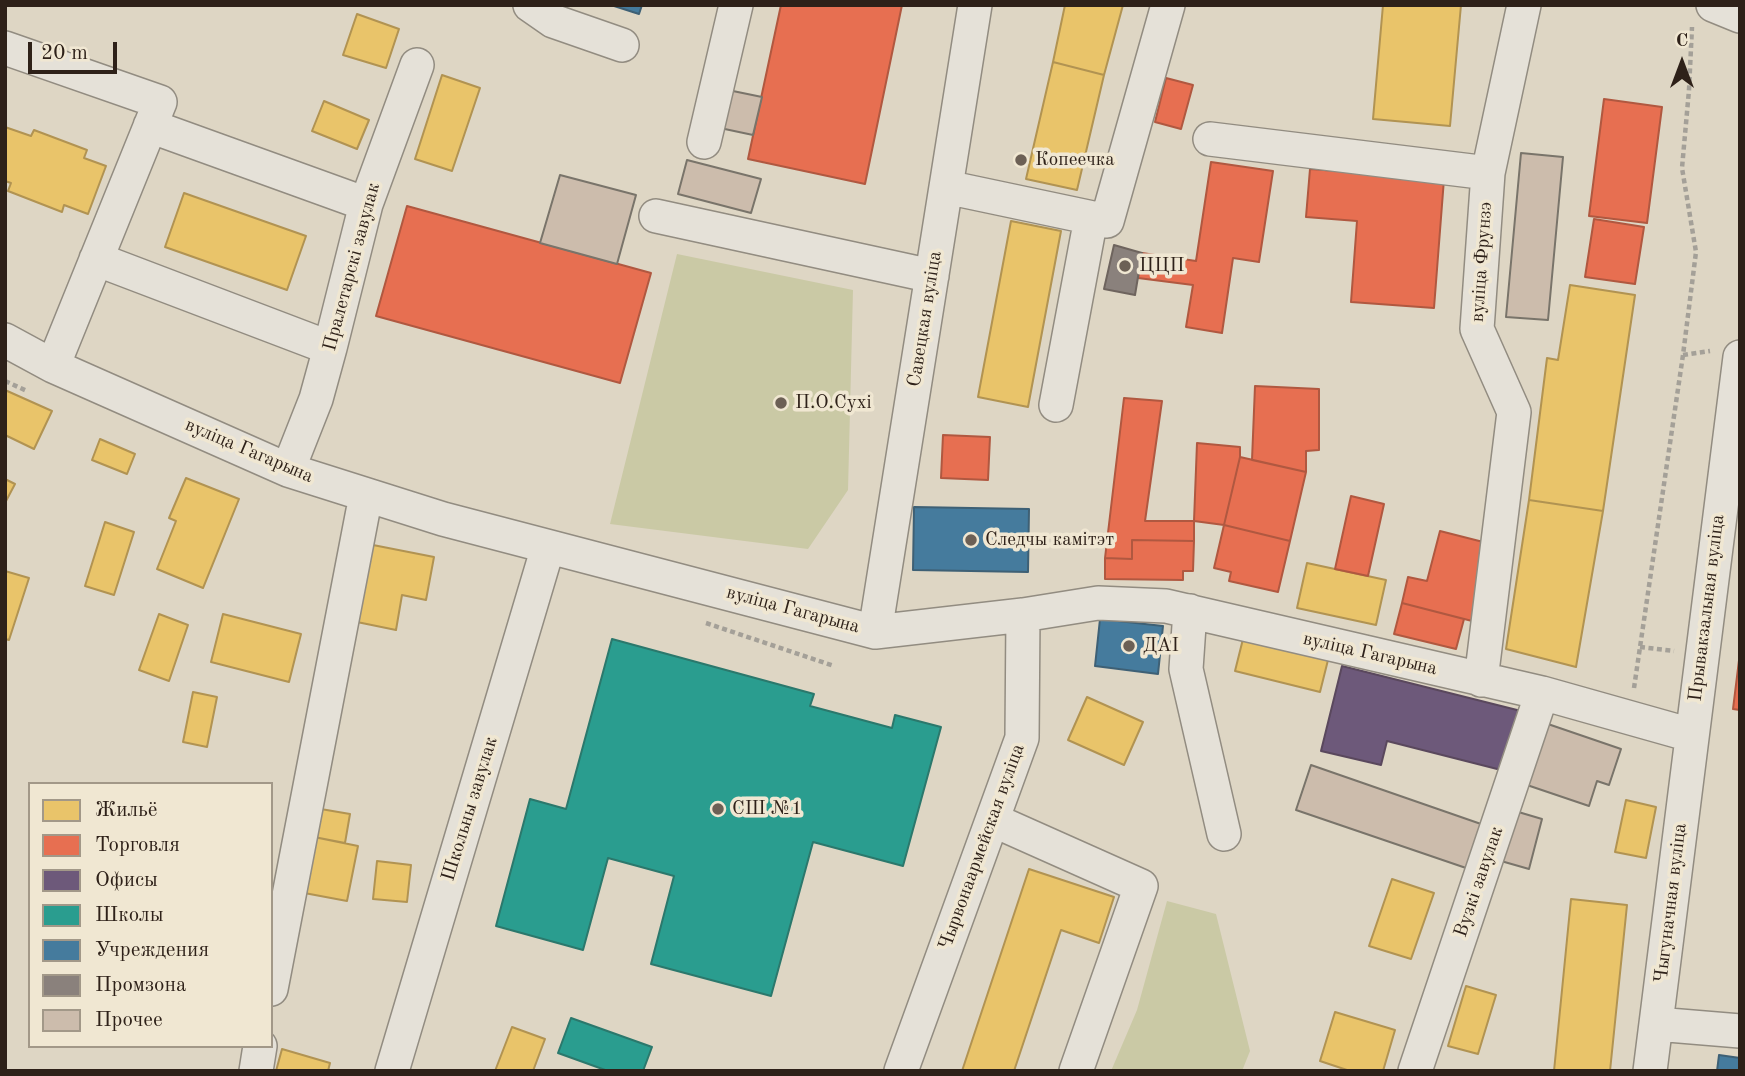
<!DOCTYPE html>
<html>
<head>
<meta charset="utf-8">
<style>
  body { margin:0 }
  #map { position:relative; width:1745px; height:1076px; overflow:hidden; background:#ded6c4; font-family:"Old Standard TT",serif }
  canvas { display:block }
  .frame { position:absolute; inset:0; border:7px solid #2e2119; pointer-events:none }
  .legend { position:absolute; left:28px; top:782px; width:245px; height:266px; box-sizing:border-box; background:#f0e7d2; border:2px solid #a29888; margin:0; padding:9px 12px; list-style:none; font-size:21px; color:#2e2119 }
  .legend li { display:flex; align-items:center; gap:14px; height:35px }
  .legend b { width:35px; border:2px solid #a29888 }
  .north { position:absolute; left:1647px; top:28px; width:70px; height:70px; -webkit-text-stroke:5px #f0e7d2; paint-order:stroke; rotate:0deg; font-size:19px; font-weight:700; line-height:28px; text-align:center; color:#2e2119 }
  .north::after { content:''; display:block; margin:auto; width:24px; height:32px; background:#2e2119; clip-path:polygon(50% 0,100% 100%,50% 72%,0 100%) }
  .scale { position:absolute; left:28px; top:42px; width:89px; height:32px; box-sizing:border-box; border:4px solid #2e2119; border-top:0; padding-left:9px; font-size:21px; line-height:24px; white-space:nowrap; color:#2e2119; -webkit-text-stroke:5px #f0e7d2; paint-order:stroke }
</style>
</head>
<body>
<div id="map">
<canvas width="1745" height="1076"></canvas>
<div class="frame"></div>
<ul class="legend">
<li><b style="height:19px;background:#e9c46a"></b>Жильё</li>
<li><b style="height:19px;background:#e76f51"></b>Торговля</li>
<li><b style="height:19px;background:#6d597a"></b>Офисы</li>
<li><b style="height:19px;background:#2a9d8f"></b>Школы</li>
<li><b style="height:19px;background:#457b9d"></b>Учреждения</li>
<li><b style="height:19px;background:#8a817c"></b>Промзона</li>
<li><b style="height:19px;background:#ccbcac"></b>Прочее</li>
</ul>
<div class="north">С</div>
<div class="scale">20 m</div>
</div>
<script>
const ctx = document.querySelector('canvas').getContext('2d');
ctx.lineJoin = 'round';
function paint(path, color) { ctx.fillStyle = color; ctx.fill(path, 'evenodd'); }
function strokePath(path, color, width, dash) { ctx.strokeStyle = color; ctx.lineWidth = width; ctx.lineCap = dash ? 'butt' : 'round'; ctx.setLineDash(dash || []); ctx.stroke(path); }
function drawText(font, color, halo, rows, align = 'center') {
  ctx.font = font + ' "Old Standard TT",serif'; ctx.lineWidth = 7; ctx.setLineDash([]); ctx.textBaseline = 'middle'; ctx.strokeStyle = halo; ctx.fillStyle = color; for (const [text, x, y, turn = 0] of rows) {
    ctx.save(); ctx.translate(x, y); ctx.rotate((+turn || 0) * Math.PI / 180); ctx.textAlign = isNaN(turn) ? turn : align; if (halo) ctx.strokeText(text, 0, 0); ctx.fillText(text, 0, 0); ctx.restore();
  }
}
const green = new Path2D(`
  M677,254L853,290L848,490L808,549L610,524Z
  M1167,901L1216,914L1250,1051L1242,1071H1111L1137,1010Z`);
const homes = new Path2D(`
  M1065,5H1123L1104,75L1053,62Z
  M1383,5H1461L1450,126L1373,119Z
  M357,14L399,29L386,68L343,55Z
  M1053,62L1104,75L1077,190L1026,179Z
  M442,75L480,88L452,171L415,159Z
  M324,101L369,120L357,149L312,131Z
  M5,127L31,136L34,130L87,150L84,158L106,166L88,214L64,205L62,212L8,191L11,183L5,181Z
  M184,193L306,236L287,290L165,247Z
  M1011,221L1061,231L1028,407L978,397Z
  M1570,285L1635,295L1603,511L1529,500L1547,358L1558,360Z
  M5,390L52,411L34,449L5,435Z
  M100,439L135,454L127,474L92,460Z
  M186,478L239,499L203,588L157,569L176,521L169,518Z
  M5,479L15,484L5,503Z
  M1529,500L1603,511L1576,667L1506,649Z
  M105,522L134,532L114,595L85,586Z
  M373,545L434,557L426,600L402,595L396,630L357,622Z
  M1307,563L1386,580L1376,625L1297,608Z
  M5,571L29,578L9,640L5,639Z
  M159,614L188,625L169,681L139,670Z
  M223,614L301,634L289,682L211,662Z
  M1243,639L1328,660L1320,692L1235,671Z
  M193,692L217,697L207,747L183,742Z
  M1087,697L1143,722L1124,765L1068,740Z
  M1626,800L1656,807L1646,858L1615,852Z
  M315,808L350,814L345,843L309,836Z
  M309,836L358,846L347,901L299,892Z
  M377,861L411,865L407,902L373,899Z
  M1029,869L1114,897L1099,943L1061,930L1014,1071H962Z
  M1392,879L1434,893L1411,959L1369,946Z
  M1571,899L1627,905L1610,1071H1554Z
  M1466,986L1496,995L1478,1054L1448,1046Z
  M1335,1012L1395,1030L1383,1071H1350L1320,1061Z
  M512,1027L545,1039L533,1071H495Z
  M282,1049L330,1063L328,1071H276Z`);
const shops = new Path2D(`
  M781,5H902L865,184L748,159Z
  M1166,78L1193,85L1181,129L1155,122Z
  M1604,99L1662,107L1647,223L1589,216Z
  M1211,162L1273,171L1259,262L1233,258L1222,333L1186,327L1193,285L1138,278L1142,253L1196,261Z
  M1310,169L1444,179L1434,308L1351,302L1357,221L1306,217Z
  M407,206L651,273L620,383L376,316Z
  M1594,219L1644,227L1635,284L1585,277Z
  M1255,386L1319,389V450L1306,451V472L1252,460Z
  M1124,398L1162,401L1145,521H1194V541L1132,540V559L1105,558Z
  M943,435L990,437L988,480L941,478Z
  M1197,443L1240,447V457L1224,525L1194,521Z
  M1240,457L1306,472L1290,541L1224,525Z
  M1351,496L1384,504L1368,576L1335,569Z
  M1224,525L1290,541L1278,592L1229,581L1231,572L1214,568Z
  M1440,531L1495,545L1476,622L1402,603L1408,577L1427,581Z
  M1132,540L1194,541L1193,571H1183V580L1105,579V558L1132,559Z
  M1402,603L1464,619L1456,649L1394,634Z
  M1740,652V710L1733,709Z`);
const offices = new Path2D(`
  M1342,666L1525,712L1509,772L1387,741L1381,765L1321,751Z`);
const schools = new Path2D(`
  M612,639L814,694L810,706L892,728L895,715L941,727L903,866L813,842L771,996L651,964L674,876L608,858L583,950L496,926L530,799L566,809Z
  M571,1018L652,1047L643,1071H608L558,1053Z`);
const public = new Path2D(`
  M611,5H642L639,14Z
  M914,507L1029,509L1028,572L913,570Z
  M1100,619L1163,626L1158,674L1095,666Z
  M1719,1055L1740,1058V1071H1717Z`);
const industry = new Path2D(`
  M1114,245L1142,253L1135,295L1104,289Z`);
const building = new Path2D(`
  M728,90L762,97L753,135L720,128Z
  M1521,153L1563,157L1548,320L1506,317Z
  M687,160L761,179L751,213L678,194Z
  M560,175L636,195L617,264L540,243Z
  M1545,723L1621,749L1609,785L1597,781L1589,806L1524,784Z
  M1311,765L1481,824L1466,868L1296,810Z
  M1515,811L1542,819L1529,869L1501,861Z`);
const path = new Path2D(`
  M1683,355L1710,351
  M5,381L27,391
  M706,623L834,666
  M1640,647L1674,651
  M1634,688L1683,355L1696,252L1682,168L1689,90L1692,27`);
const minor = new Path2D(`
  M530,5L553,21L622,45
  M1713,5L1740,16
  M5,48L160,102L53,366
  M150,126L366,204
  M1210,139L1488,173
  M704,142L736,5
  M946,187L1107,221L1168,5
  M656,216L932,276
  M96,259L330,348
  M5,340L53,366L288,470L443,519L875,632L1023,615L1098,603L1166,606L1542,693L1691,735
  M1056,405L1091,218
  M288,470L316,399L330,348L366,204L417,65
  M1190,611L1186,669L1224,834
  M875,632L975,5
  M1481,680L1514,412L1477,329L1488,173L1524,5
  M993,820L1141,886L1076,1071
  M271,989L366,495
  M1656,1024L1740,1031
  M256,1071L260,1046
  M392,1071L548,547
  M901,1071L1022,738L1023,615
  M1415,1071L1542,693
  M1650,1071L1740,357`);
const markers = [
  [1021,160,7,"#6c6055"],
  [1125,266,7,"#6c6055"],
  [781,403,7,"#6c6055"],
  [971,540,7,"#6c6055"],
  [1129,646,7,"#6c6055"],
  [718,809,7,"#6c6055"]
];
const poiNames = [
  ["Копеечка",1035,160],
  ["ЦЦП",1139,266],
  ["П.О.Сухі",795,403],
  ["Следчы камітэт",985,540],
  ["ДАІ",1143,646],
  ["СШ №1",732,809]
];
const streetNames = [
  ["вуліца Фрунзэ",1482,262,-86],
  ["Пралетарскі завулак",352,267,-75],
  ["Савецкая вуліца",925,319,-81],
  ["вуліца Гагарына",249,451,23],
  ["Прывакзальная вуліца",1707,608,-83],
  ["вуліца Гагарына",793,610,15],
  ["вуліца Гагарына",1370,654,13],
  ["Школьны завулак",470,809,-73],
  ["Чырвонаармейская вуліца",982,847,-70],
  ["Вузкі завулак",1479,882,-71],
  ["Чыгуначная вуліца",1671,903,-83]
];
paint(green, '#cac9a5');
paint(homes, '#e9c46a');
strokePath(homes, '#b19352', 2);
paint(shops, '#e76f51');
strokePath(shops, '#b05840', 2);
paint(offices, '#6d597a');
strokePath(offices, '#5a485d', 2);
paint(schools, '#2a9d8f');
strokePath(schools, '#2b786c', 2);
paint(public, '#457b9d');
strokePath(public, '#3e6075', 2);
paint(industry, '#8a817c');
strokePath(industry, '#6e645e', 2);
paint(building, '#ccbcac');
strokePath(building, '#79746a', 2);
strokePath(minor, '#928c81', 36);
strokePath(path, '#a4a098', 4.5, [5, 3.5]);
strokePath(minor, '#e5e1d8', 33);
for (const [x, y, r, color] of markers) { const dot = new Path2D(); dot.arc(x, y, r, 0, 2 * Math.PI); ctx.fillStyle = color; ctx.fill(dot); strokePath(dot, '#f0e7d2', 2.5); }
drawText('19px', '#2e2119', '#f0e7d2', poiNames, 'left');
drawText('19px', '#2e2119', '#f0e7d2', streetNames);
</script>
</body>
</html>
